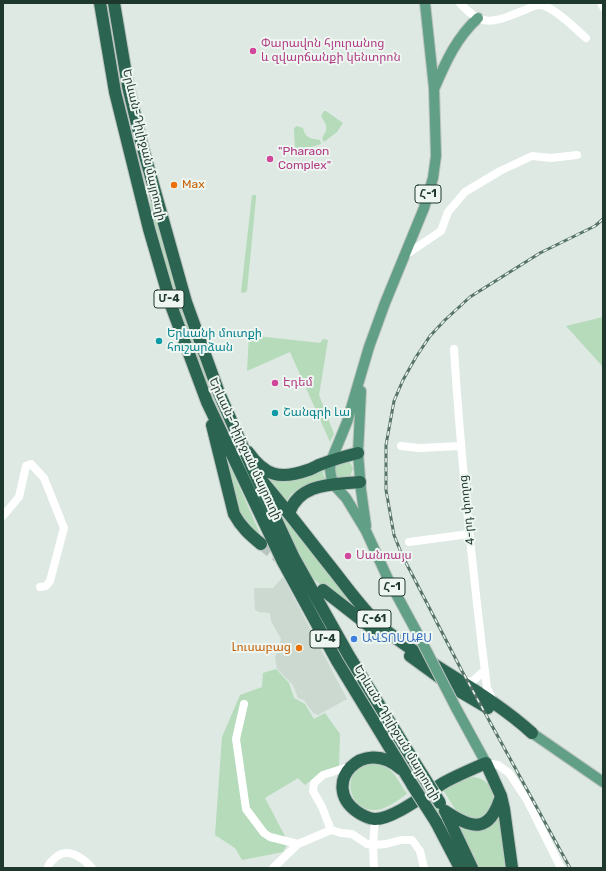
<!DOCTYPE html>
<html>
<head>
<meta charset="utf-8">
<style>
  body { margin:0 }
  #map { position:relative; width:606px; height:871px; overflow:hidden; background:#dde9e2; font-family:Rubik,sans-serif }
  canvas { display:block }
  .frame { position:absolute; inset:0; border:4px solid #1f382e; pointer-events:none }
</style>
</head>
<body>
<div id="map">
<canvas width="606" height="871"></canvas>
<div class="frame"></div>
</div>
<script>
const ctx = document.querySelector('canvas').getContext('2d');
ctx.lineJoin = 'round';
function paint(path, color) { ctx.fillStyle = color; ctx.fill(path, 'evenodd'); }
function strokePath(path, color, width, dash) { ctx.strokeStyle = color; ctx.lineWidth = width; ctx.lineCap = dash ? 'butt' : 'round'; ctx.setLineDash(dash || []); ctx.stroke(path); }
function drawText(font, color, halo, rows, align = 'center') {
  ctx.font = font + ' Rubik,"Noto Sans Armenian",sans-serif'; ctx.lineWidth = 4; ctx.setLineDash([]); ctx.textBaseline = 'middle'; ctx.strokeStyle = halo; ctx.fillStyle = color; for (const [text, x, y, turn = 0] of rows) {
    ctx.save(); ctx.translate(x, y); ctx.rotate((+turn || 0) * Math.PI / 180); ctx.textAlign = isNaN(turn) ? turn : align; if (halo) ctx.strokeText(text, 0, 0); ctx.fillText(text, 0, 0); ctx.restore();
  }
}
const built = new Path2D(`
  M283,577L347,699L318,715L313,713L304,700L298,698L293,685L277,669L275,658L281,639L271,621L270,613L259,612L255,610L254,588H273Z`);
const green = new Path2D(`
  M105,3H110L143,165L137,167L127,117Z
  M324,111H326L343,123L337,132L324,142L322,138C329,128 327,126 321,116Z
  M297,126L303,128C305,138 311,139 320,140L321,144L308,148L295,149L294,128Z
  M252,195H256V198L247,291L244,293L241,292Z
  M152,203L245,464L444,815L466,868L418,782L326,632L306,597L221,419L192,346L160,250L148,204Z
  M603,317V367L566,326Z
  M251,331H255L257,336L320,343L323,339L328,340L319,395L334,434L330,442L290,352L247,371L249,334Z
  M219,441L261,536H256L239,513Z
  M349,461L353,468L350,477L342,480L335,477L333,464Z
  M324,468L323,474L326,480C311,484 290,488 286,504L267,479C288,485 307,479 324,468Z
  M270,494L362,608L356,613L311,577L298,554Z
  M276,669L289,683L294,698L305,704L314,719L325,713L340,734L339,767L322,772L305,785L298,778L265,798L288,842L283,852L242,860L235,848L215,835L222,737L240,695L262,687L263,673Z
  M373,763C394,767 396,778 407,794C398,800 387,809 376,810C354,812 341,783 359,768C363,765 368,764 373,763Z
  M474,777C500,781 499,815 474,819L457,812L443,790L465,778Z
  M499,810L507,868H479L458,826L462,827Z`);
const highwayTunnel = new Path2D(`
  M261,544L284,561`);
const minor = new Path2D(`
  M460,3C484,30 495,21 525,10C529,8 535,5 539,5C551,4 577,30 586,38
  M601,3L603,7
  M404,256L441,231L448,212L465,192L500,171L532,156L551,158L577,155
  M454,349C461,462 473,575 487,688L494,703
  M401,446L419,448L460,446
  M3,516L19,497L26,466L31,464L44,478L64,528L50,581L46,586L40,587
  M409,542L469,534
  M462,682L473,681L485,670
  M244,704L236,739L246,809L264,833L270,837L298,844
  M486,763L498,765L509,773L527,800L561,868
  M331,830L322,807L313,791L314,783L323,775L345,768L347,772
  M48,868C48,863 52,861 55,858C67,846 83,858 92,868
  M273,868L298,844L331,830L341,833L352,834L367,844L373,845L386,844L401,840H412L420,851L424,868
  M374,868L373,845L375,819`);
const major = new Path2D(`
  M435,87C446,61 457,37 478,18
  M361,391L358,453L361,490L366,526
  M421,640L388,579L366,531L346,498L334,485L331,476L330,469L331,461L347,422L369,347L385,303L424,208L433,178L436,156L434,88L425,3
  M456,708L486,763
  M532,733L603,782`);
const highway = new Path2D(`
  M100,3L115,92L149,229L172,308L207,402L283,562L337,661L413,786
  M114,3L128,86L142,145L186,302L219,393L252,468L294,558L349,656L413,760
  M212,425L234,514C241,527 250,535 261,544
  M248,452C265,476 280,480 308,470C313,469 317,465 322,464C334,459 346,456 358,453
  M262,481C287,510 310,541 334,571C349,590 365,613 383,628C430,667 487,692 532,733
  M289,513C300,482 333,485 360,482
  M323,590L382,636
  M410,656L454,688L488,708
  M401,769C363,735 320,784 356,811C360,814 369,819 375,819C394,819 428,792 445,782C458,775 472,769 486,763L501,796L504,809L512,868
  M445,811C473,830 490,833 501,796
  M445,811L472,868
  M436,822L460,868`);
const rail = new Path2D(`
  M570,868L462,671L402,555L394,535L386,490V445L394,401L403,380L416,357L430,336L445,320L470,297L540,253L595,226L603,219`);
const majorBridge = new Path2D(`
  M421,640L456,708`);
const highwayBridge = new Path2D(`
  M413,760L440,803
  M413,786L436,822`);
const markers = [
  [253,51,4,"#d1479c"],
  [270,159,4,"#d1479c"],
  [174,185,4,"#e8710a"],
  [159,341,4,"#0f9aa8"],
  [275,383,4,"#d1479c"],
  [275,413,4,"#0f9aa8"],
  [348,556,4,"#d1479c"],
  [354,639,4,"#3f7fe0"],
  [299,648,4,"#e8710a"]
];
const shields = [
  [428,194,26],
  [169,299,30],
  [392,587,26],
  [374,619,34],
  [325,639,30]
];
const shieldNames = [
  ["Հ-1",428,194],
  ["Մ-4",169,299],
  ["Հ-1",392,587],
  ["Հ-61",374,619],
  ["Մ-4",325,639]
];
const hotelNames = [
  ["Փարավոն հյուրանոց",261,44],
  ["և զվարճանքի կենտրոն",261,58],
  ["\"Pharaon",278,152],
  ["Complex\"",278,166],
  ["Էդեմ",283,383],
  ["Սանռայս",356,556]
];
const streetNames = [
  ["Երևան-Դիլիջան մայրուղի",144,145,77],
  ["Երևան-Դիլիջան մայրուղի",245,449,65],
  ["4-րդ փողոց",467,510,-96],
  ["Երևան-Դիլիջան մայրուղի",397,733,59]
];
const foodNames = [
  ["Max",182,185],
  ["Լուսաբաց",291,648,"right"]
];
const cultureNames = [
  ["Երևանի մուտքի",167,334],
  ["հուշարձան",167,348],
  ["Շանգրի Լա",283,413]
];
const shopNames = [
  ["ԱՎՏՈՄԱՔՍ",362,639]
];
paint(built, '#cbd9d1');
paint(green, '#b5dbba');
strokePath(highwayTunnel, '#b7c6be', 12, [12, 6]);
strokePath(major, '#bcc3c0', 12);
strokePath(highway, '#bcc3c0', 14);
strokePath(minor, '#fff', 8);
strokePath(major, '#619f87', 10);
strokePath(highway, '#2b6451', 12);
strokePath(rail, '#587469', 3);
strokePath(rail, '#edf6f0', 1.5, [4.5]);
strokePath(majorBridge, '#bcc3c0', 12, []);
strokePath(highwayBridge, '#bcc3c0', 14, []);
strokePath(majorBridge, '#619f87', 10);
strokePath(highwayBridge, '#2b6451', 12);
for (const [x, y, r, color] of markers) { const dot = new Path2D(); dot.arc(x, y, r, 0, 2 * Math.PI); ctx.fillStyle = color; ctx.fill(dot); strokePath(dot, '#edf6f0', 1.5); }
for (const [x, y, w] of shields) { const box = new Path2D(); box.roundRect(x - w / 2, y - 9, w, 18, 3); ctx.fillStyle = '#edf6f0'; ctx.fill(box); strokePath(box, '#1f382e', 1); }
drawText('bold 11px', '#1f382e', null, shieldNames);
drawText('12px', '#b23c85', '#edf6f0', hotelNames, 'left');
drawText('12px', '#1f382e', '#edf6f0', streetNames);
drawText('12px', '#c56008', '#edf6f0', foodNames, 'left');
drawText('12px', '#0d838f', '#edf6f0', cultureNames, 'left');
drawText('12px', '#366cbe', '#edf6f0', shopNames, 'left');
</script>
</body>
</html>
